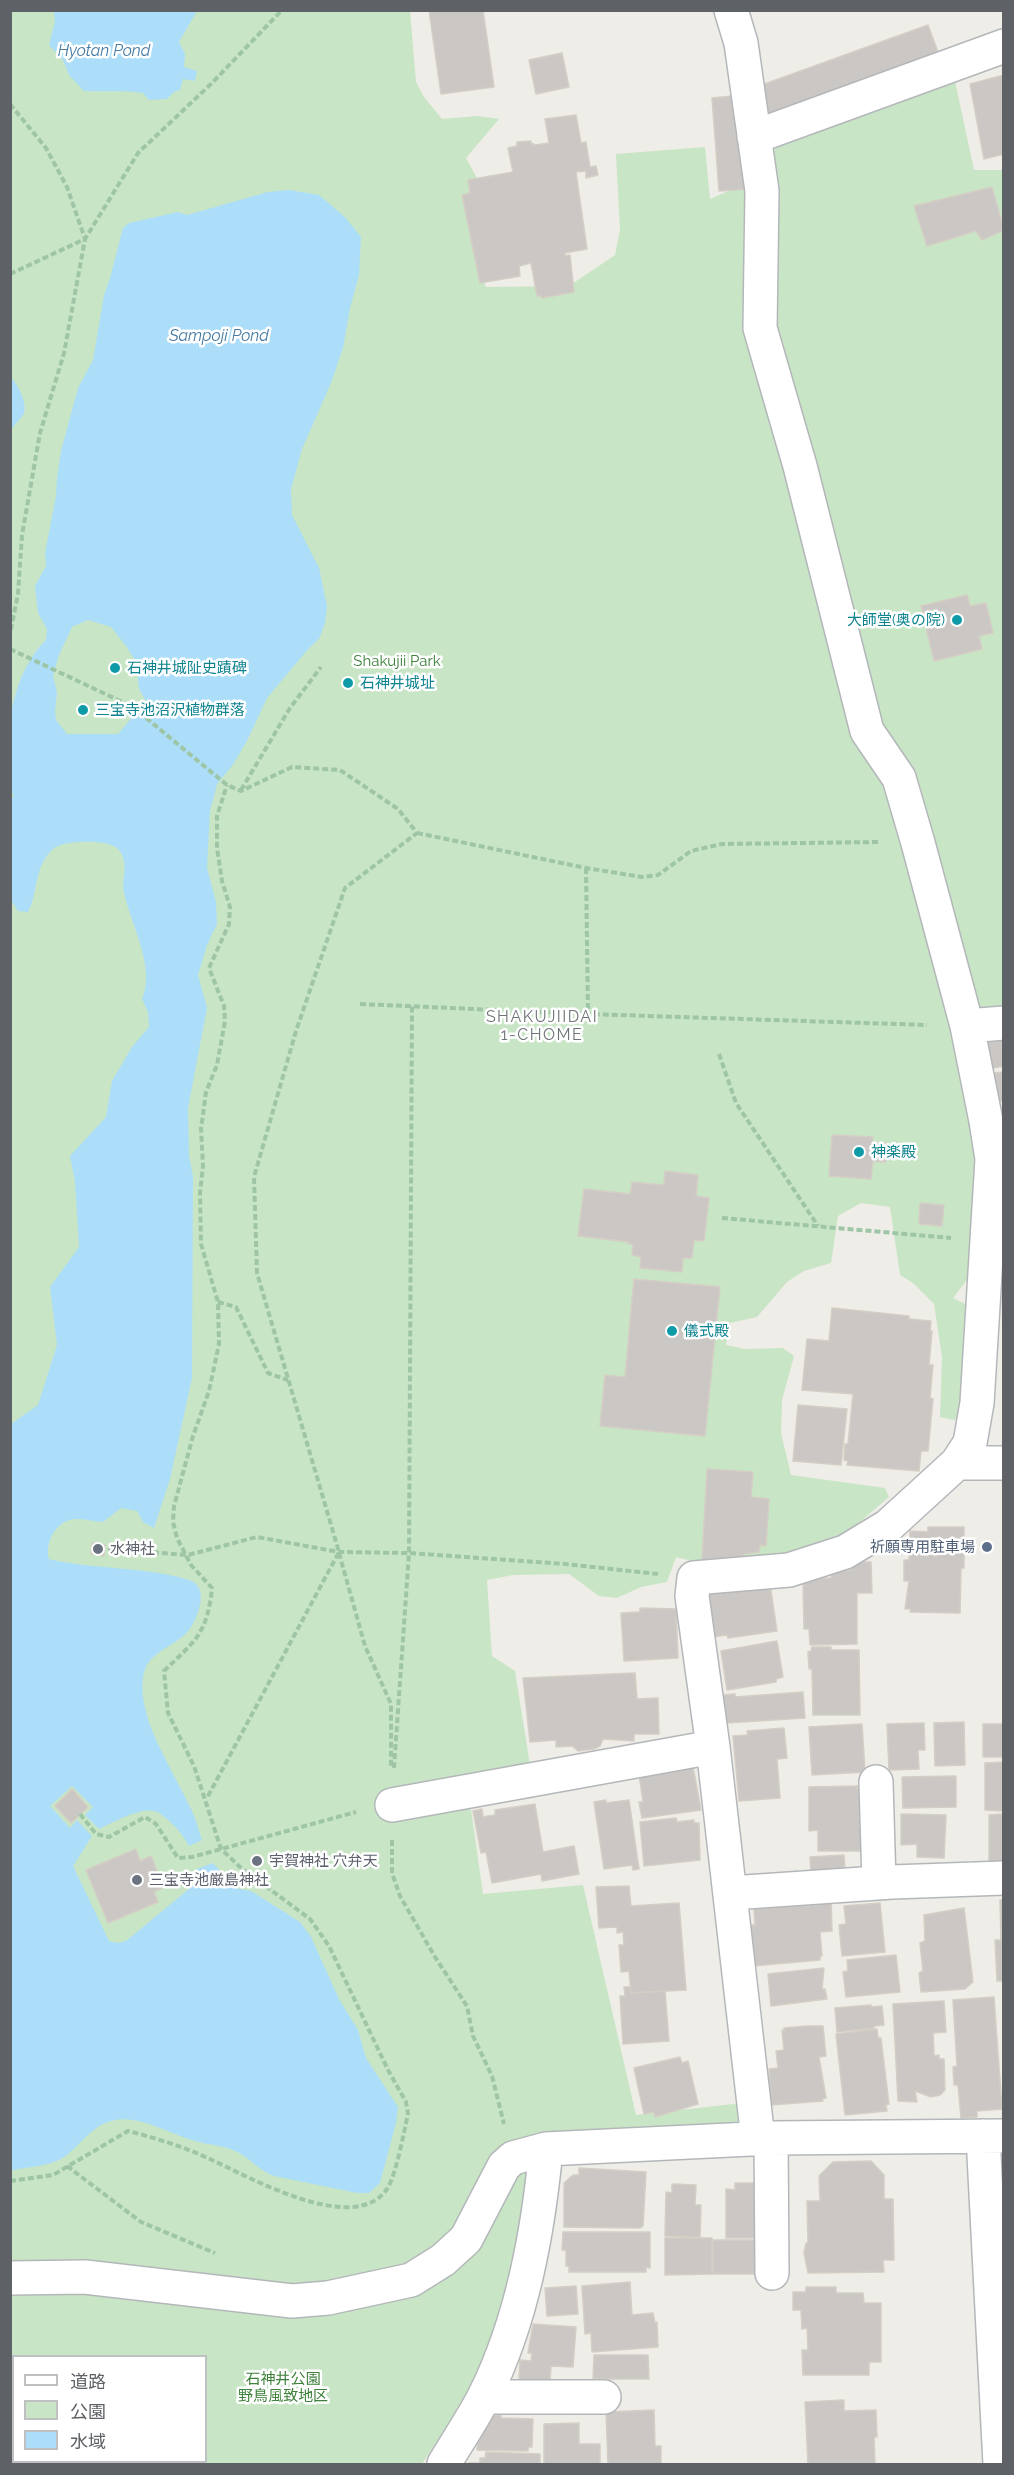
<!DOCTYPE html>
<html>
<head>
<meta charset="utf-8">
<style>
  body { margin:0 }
  #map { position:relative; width:1014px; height:2475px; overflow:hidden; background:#efede7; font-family:Raleway,"Noto Sans JP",sans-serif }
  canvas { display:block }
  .frame { position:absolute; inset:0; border:12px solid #5e6266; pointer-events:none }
  .legend { position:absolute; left:12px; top:2355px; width:195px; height:108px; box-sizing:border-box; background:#fff; border:2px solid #bfc0c2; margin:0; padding:8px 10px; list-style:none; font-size:18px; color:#5e6266 }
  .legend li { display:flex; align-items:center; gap:12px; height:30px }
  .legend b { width:30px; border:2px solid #bfc0c2 }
</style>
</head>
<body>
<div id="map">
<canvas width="1014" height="2475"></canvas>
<div class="frame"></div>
<ul class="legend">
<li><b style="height:8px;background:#fff"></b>道路</li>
<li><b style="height:16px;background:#c8e5c5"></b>公園</li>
<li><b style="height:16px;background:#acdefa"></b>水域</li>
</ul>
</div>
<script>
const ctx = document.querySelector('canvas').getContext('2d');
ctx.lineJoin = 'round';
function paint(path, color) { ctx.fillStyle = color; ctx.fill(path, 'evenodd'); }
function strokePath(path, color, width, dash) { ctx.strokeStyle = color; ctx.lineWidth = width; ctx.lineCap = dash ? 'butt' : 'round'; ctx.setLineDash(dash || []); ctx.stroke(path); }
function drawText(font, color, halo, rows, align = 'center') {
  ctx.font = font + ' Raleway,"Noto Sans JP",sans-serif'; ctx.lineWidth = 5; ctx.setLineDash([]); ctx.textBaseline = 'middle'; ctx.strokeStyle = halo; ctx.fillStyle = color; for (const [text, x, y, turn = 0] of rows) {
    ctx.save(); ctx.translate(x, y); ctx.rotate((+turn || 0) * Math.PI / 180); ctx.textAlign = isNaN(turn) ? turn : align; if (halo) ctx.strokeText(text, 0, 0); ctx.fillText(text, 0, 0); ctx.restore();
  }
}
const green = new Path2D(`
  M11,11H410L416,82L424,97L442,119L478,116L499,119L466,158L490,202C473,242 470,247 486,287L569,286L615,255L620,230L616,154L705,147L710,199L740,186L749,193L776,148L955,81L974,170H1004V1012L973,1014L992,1107L1003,1110L1004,1254L976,1268L953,1298L975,1309L968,1411L954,1420L940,1417L942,1357L934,1304L913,1283L900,1275L890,1207L861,1203L838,1216L831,1263L804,1271L787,1282L757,1317L730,1323L726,1345L745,1349L783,1348L794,1356L782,1400L781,1433L791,1475L885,1488L889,1497L855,1526L789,1563L719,1568L676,1557L667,1582L641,1587L617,1598L599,1596L569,1574L513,1575L487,1580L492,1656L515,1671L534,1790L470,1802L483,1894L583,1885L636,2115L733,2104L745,2105L742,2128L544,2142L507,2326L471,2389L422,2464H11ZM14,2356H206V2462H14Z`);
const water = new Path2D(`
  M54,11H197L179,42L185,54L184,67L197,71L195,81L183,79L180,90L174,92L167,99L149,100L143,93C123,90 105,92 84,91L69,75L63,60L49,45L55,21Z
  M289,190L319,195L345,217L361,237L359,275L350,308L343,348L331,383L302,449L291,489L292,515L319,568L327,606L325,623L319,639L310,647L267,698L247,741L232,766L217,784L210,811L207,868L216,902L217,924L207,945L198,975L207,1008L188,1108L189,1156L193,1176L192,1378L170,1479L154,1528L143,1522L137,1511L121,1508L103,1522C94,1522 87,1519 79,1519C58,1517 44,1541 49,1559C95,1570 144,1566 189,1580C209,1586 199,1614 191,1627C178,1648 146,1649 143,1678C137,1718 173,1770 189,1805C195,1816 198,1828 202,1840L189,1846C183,1835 177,1828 168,1820C165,1818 161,1813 157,1812C144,1805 111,1823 99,1829L85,1815L93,1807L72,1786L50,1806L70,1828L77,1820L92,1836L73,1866L109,1941L118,1943L126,1941L201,1879L197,1869L213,1863L235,1888L251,1891L300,1922L311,1937L339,1999L358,2030L366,2058L398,2107L396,2123L380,2183L369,2193H357L274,2176C258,2170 249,2157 235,2151C222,2145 208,2145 195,2141C170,2134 136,2113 111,2121C92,2126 82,2143 67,2155C52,2167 29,2166 10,2171L11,1424L38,1405L57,1345L50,1287L79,1247L75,1182L70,1156L106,1117L112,1081L132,1047L149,1027L148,1012L142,999C156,968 131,925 124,893C121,880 130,861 118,849C109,839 63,840 53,849C33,868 39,891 28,912L18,911L11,900L10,802L14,795L10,790C10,766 7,738 11,715C15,688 27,658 46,640L47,629L38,613L35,586L46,566L45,553L56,496L57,478L61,451L78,388L93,360L104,295L110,278L123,228L129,223L178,212L187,215L268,192ZM88,620L111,627L126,646L136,662L139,689L146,701L118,734H67L56,720L55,710L57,693L53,675L59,655L72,627Z
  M11,377C18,385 29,405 23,415C19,421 13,425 11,432Z`);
const building = new Path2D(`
  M429,10H483L494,87L441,94Z
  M928,25L939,55L770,116L759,86Z
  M562,53L569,87L536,94L529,60Z
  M1004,75V154L984,159L970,84Z
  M742,95L750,189L719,191L712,98Z
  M576,115L581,143L586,142L590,167L596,166L598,175L586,178V171L576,172L587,249L565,253V256L570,255L574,292L542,298V296H537L531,263L519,266L520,276L480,283L462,195L470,193L468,180L513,172L508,148L517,146V142L531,141V143L535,145L549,143L545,119Z
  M992,187L1004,230L982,240L976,231L927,246L914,206Z
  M967,595L970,606L986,603L993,633L979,636L982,649L934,661L921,606Z
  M1004,1040V1066L988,1069L984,1043Z
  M1004,1072V1101L995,1102L993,1073Z
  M832,1135L873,1137L872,1143H887L886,1162L873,1161L871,1179L829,1176Z
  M665,1171L698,1175L696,1196L709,1198L704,1241L694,1240L692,1258H683L682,1272L640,1268L641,1257L632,1255L633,1244H628L629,1242L578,1236L584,1189L630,1194L632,1182L664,1185Z
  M920,1203L944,1205L942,1226L919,1224Z
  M634,1279L720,1287L705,1436L600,1426L605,1375L625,1377Z
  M832,1308L909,1316V1319L931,1321L930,1331H932L929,1365H933L930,1398L933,1399L928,1451H921L919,1471L847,1465L848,1461L844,1460L845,1444H848L853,1394L802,1390L807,1339L829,1341Z
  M798,1405L847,1409L841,1465L793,1461Z
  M707,1469L753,1472L751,1497L769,1499L766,1546L760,1545L759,1552L744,1554L743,1557L702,1560Z
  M928,1527H964V1568H961L960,1613L910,1612L911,1609H905L909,1581H904V1560H909L910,1531L928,1532Z
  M92,1543L105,1545L104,1556L91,1554Z
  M852,1562H871L872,1593H857V1644L810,1645L809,1629H804L803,1582L813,1581L812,1578H831V1571L852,1570Z
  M770,1584L777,1631L728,1638L727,1635L711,1637L705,1601L710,1600L709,1593Z
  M640,1608L676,1609L678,1658L624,1661L621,1613L640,1612Z
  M777,1641L783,1677L776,1679V1682L727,1690L721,1651Z
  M812,1647H831V1650H859L860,1715H813L812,1669H809L808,1652L811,1651Z
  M635,1673L637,1699L658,1698L659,1734H634V1741L603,1739L600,1746L594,1749L578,1751L572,1746L556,1747V1740L530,1742L523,1678Z
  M803,1692L805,1718L726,1723L721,1695L735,1694V1697Z
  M964,1722L965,1765L935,1766L934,1723Z
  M924,1723L925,1750H918L919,1769L889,1770L887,1724Z
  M862,1724L865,1772L812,1775L809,1727Z
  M983,1724H1004V1757H983Z
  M784,1728L787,1758L777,1759L780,1798L739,1801L733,1736L748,1735L747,1731Z
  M1004,1762V1811L985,1810V1763Z
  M693,1767L701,1810L642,1818L639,1802H643L639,1774Z
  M956,1776V1807L903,1808L902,1777Z
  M858,1786L857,1789H863L864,1851H818V1830L809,1831V1787Z
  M72,1789L88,1807L71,1823L55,1806Z
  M606,1800V1803L629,1800L639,1869L633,1870L632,1865L604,1869L594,1802Z
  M535,1804L543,1852L574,1846L579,1874L542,1881L541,1874L492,1883L486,1852L481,1853L473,1811L482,1809L483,1817L495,1815V1810Z
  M901,1814L946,1815L944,1858L917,1857V1844L901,1845Z
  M1004,1814V1863H989V1815Z
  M676,1818L677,1822L694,1820V1823H699L700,1860L644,1866L640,1822Z
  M136,1849L140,1861L151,1856L164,1887L154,1892L158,1902L108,1923L86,1870Z
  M844,1855L845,1870L811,1872L810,1857Z
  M629,1886L631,1906L679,1903L686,1990L631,1993L629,1971L621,1972L619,1945H624L623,1932L617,1933V1927L599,1928L596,1887Z
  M831,1899L832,1931L820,1932L822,1956H820V1960L753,1966L749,1925H755L754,1909L816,1905Z
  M1000,1900H1004V1981H997L995,1940H1001Z
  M880,1903L885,1952L842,1956L839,1925L846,1924L844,1906Z
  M964,1908L973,1982L965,1989L921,1992L919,1973L923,1971L920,1943L925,1941L924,1915Z
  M896,1955L900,1992L846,1997L843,1972L848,1971L847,1960Z
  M824,1968L822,1989H825L827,1999L771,2006L768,1974Z
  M624,1987H630L631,1993L665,1991L669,2041L623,2044L620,1996H625Z
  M994,1997L1002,2109L977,2111V2117L961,2118L958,2085H954L953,2067L957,2066L953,2000Z
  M944,2001L946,2032L933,2033L934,2056L939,2055V2059H944L945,2090L940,2095L931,2097L915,2091L917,2102L898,2101L893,2004Z
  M871,2005V2007L882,2006L884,2025L874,2026V2028L837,2032L835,2008Z
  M807,2026H823L826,2056L819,2057L826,2098L822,2099L823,2101L771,2105L769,2069L778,2068L776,2051L784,2050L782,2030L785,2031L784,2028Z
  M877,2029L878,2038H881L889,2104L886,2105L887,2111L845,2115L836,2034Z
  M680,2057L682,2063L688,2061L698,2104L655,2117L654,2112L644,2114L634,2068Z
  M871,2161L884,2175V2199H893L894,2260H883L884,2272L808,2273L804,2253L806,2243H808L807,2201H820L819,2176L833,2162Z
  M579,2168L646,2172L643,2226L640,2228L564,2227V2183L573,2175H579Z
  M735,2183H758L757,2238H726V2189L735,2190Z
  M672,2184L696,2185L695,2205H701L700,2237L665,2236L666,2192L672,2193Z
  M563,2232H650V2268L646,2267V2272H569V2266H566V2250H562Z
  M665,2238H712V2274L665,2275Z
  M713,2240H760L761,2274H713Z
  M630,2282L632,2315L653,2313L655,2323L657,2322L658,2347L592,2352L591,2333L585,2334L582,2286Z
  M576,2286L578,2314L547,2316L545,2288Z
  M806,2287H836V2293H863L864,2303H881V2362H869V2375H803L802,2350H808L807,2328L802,2329L801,2310H793V2292H806Z
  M533,2324L576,2327L573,2367L551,2366L550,2381L519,2380L520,2360L531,2361L532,2353H528Z
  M594,2355H648L649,2379H593Z
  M844,2400V2411L876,2410L877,2437H874L875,2464H808L805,2402Z
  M654,2410L655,2446H661V2464H608L606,2412Z
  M483,2415H501V2418L533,2419L532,2447H528V2451L477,2450L478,2427Z
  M579,2423V2444H600V2464H544V2424Z
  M486,2452L540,2454V2464H468L469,2463H480V2458H485Z`);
const path = new Path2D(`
  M10,104L46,148L67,187L85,239L64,353L40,433L22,535L18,594L10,634
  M10,274L85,239L138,153L212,83L282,10
  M10,649L133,707L227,785L241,791L292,767L340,770L398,809L417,833L345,888L296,1031L254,1177L257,1273L339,1552L207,1798
  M241,790L290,708L321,667
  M417,833L586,868L642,877L658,875L691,851L722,844L879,842
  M586,868L588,1014
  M360,1004L588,1014L927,1025
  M719,1054L736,1103L818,1226
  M722,1218L951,1238
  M218,1302L236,1307L268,1373L288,1380
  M108,1549L188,1555L257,1537L339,1552L409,1553L565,1564L658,1574
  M339,1553L365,1646L391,1704V1767
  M394,1768L409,1553L412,1006
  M80,1814L96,1834L109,1837L145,1817L156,1824L178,1858L192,1857L356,1812
  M392,1840V1873L400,1896L435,1957L467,2006L473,2036L492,2076L504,2124
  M67,2166L141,2222L215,2253
  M10,2181L53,2175L128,2131C156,2138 184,2147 210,2159C249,2177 354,2237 387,2189C396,2176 404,2131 408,2114L406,2102L388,2070L329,1946L310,1919L240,1867L221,1849L194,1766L168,1713L164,1671C196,1640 207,1634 212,1588L191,1565L177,1538L173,1522L174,1506L193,1436L209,1391L219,1344L218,1302L201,1244L200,1193L203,1166L201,1129L206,1092L217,1065L225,1021L224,1006L209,968L229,924L230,907L222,881L217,848V816L227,785
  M10,2430L14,2433
  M49,2462L52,2464`);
const minor = new Path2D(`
  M731,10L741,43L762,191L760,328L800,466L867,731L899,778L918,843L967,1026L986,1121L992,1159L977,1403L970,1443L957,1463L888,1526L845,1552L789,1570L694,1578L692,1596L713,1747L758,2139
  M754,137L1004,46
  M967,1026L1004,1023
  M957,1463H1004
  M876,1782L879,1883
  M392,1805L713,1747
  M731,1893L892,1882L1004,1878
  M983,2136L1000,2464
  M771,2138L772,2273
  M10,2278L85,2277L292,2301L328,2298L411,2280L443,2260L466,2239L504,2166L513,2158L546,2149L771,2138L1004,2136
  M484,2397H604
  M444,2464C457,2442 472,2420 484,2397C522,2321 538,2233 546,2149`);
const markers = [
  [957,620,6,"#0f9aa8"],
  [115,668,6,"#0f9aa8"],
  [348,683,6,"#0f9aa8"],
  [83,710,6,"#0f9aa8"],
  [859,1152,6,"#0f9aa8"],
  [672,1331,6,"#0f9aa8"],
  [987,1547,6,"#5c6f8a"],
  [98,1549,6,"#6b7280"],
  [257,1861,6,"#6b7280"],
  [137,1880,6,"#6b7280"]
];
const cultureNames = [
  ["大師堂(奥の院)",945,620,"right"],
  ["石神井城阯史蹟碑",127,668],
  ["石神井城址",360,683],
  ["三宝寺池沼沢植物群落",95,710],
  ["神楽殿",871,1152],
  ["儀式殿",684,1331]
];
const parkNames = [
  ["Shakujii Park",397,661],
  ["石神井公園",283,2379],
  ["野鳥風致地区",283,2396]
];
const serviceNames = [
  ["祈願専用駐車場",975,1547]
];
const worshipNames = [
  ["水神社",110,1549],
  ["宇賀神社 穴弁天",269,1861],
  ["三宝寺池厳島神社",149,1880]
];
const waterNames = [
  ["Hyotan Pond",104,51],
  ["Sampoji Pond",219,336]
];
const neighbourhoodNames = [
  ["SHAKUJIIDAI",542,1017],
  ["1-CHOME",542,1035]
];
paint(green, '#c8e5c5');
paint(water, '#acdefa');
paint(building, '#cbc7c4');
strokePath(building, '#d4cec5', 1.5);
strokePath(minor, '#b4b7ba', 36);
strokePath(path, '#9ec6a6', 4, [6, 3]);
strokePath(minor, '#fff', 33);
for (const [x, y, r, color] of markers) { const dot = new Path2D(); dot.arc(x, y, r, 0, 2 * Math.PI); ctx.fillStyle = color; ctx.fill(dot); strokePath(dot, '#fff', 2); }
drawText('15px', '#0d838f', '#fff', cultureNames, 'left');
drawText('15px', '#3d813a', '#fff', parkNames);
drawText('15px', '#4e5e75', '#fff', serviceNames, 'right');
drawText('15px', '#5b616d', '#fff', worshipNames, 'left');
drawText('italic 16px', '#467aa3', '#fff', waterNames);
ctx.letterSpacing = '1.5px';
drawText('16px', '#6f7478', '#fff', neighbourhoodNames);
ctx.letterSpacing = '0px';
</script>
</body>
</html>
